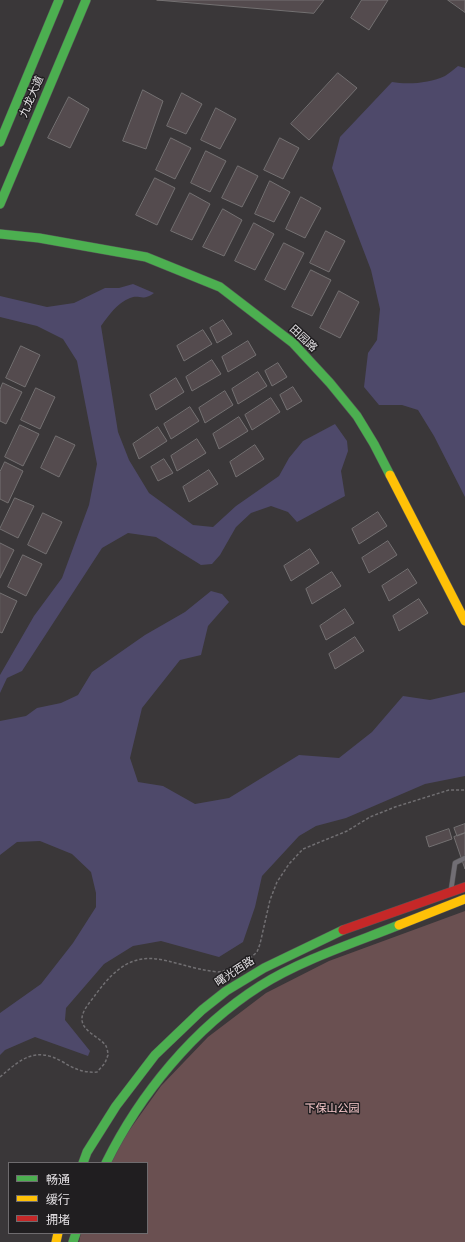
<!DOCTYPE html>
<html>
<head>
<meta charset="utf-8">
<style>
  body { margin:0 }
  #map { position:relative; width:465px; height:1242px; overflow:hidden; background:#3a3739; font-family:"DejaVu Sans","Noto Sans SC",sans-serif }
  canvas { display:block }
  .legend { position:absolute; left:8px; top:1162px; width:140px; height:72px; box-sizing:border-box; background:#201e20; border:1px solid #6e6b6e; margin:0; padding:5px 7px; list-style:none; font-size:12px; color:#e2dfe2 }
  .legend li { display:flex; align-items:center; gap:8px; height:20px }
  .legend b { width:20px; border:1px solid #6e6b6e }
</style>
</head>
<body>
<div id="map">
<canvas width="465" height="1242"></canvas>
<ul class="legend">
<li><b style="height:5px;background:#4caf50"></b>畅通</li>
<li><b style="height:5px;background:#ffc107"></b>缓行</li>
<li><b style="height:5px;background:#c62828"></b>拥堵</li>
</ul>
</div>
<script>
const ctx = document.querySelector('canvas').getContext('2d');
ctx.lineJoin = 'round';
function paint(path, color) { ctx.fillStyle = color; ctx.fill(path, 'evenodd'); }
function strokePath(path, color, width, dash) { ctx.strokeStyle = color; ctx.lineWidth = width; ctx.lineCap = dash ? 'butt' : 'round'; ctx.setLineDash(dash || []); ctx.stroke(path); }
function drawText(font, color, halo, rows, align = 'center') {
  ctx.font = font + ' "DejaVu Sans","Noto Sans SC",sans-serif'; ctx.lineWidth = 3; ctx.setLineDash([]); ctx.textBaseline = 'middle'; ctx.strokeStyle = halo; ctx.fillStyle = color; for (const [text, x, y, turn = 0] of rows) {
    ctx.save(); ctx.translate(x, y); ctx.rotate((+turn || 0) * Math.PI / 180); ctx.textAlign = isNaN(turn) ? turn : align; if (halo) ctx.strokeText(text, 0, 0); ctx.fillText(text, 0, 0); ctx.restore();
  }
}
const green = new Path2D(`
  M465,911V1242H79L81,1233H147V1163H110L118,1146L161,1086L208,1037L266,993L329,961Z`);
const water = new Path2D(`
  M458,66L465,68V497L434,436L418,410L402,405H379L364,387L368,353L377,340L380,309L371,270L332,168L340,137L392,82C408,85 430,83 445,76C450,73 454,69 458,66Z
  M133,284L154,293C142,302 140,294 130,298C117,303 109,315 101,326L118,432L129,460L149,493L193,525L213,527L236,506L279,476L289,458L303,441L335,424L347,441L348,451L341,471L345,496L297,522L288,512L271,506L251,513L236,527L220,555L212,564L201,565L156,537L128,533L102,548L22,671L7,678L0,693V675L34,616L62,578L89,505L97,464L77,361L63,339L37,326L0,317V296L47,307L74,303L105,288H119Z
  M211,591L222,594L229,602L208,626L201,655L180,660L142,708L130,758L138,782L163,786L195,804L229,798L299,755L339,758L372,732L403,696L430,700L465,692V776L425,784L346,818L316,826L299,836L262,876L255,907L243,942L219,957L161,941L133,946L104,964L66,1008L65,1020L90,1051L88,1056L35,1037L5,1050L0,1055V1013L41,984L73,943L96,907V893L91,872L72,854L40,841L17,842L0,855V721L26,716L37,708L61,703L78,695L92,672L145,635L185,612Z`);
const building = new Path2D(`
  M157,0H324L314,13Z
  M362,0H388L369,30L351,18Z
  M448,0H465V12Z
  M338,73L357,88L309,140L291,124Z
  M143,90L163,101L146,149L123,141Z
  M182,93L202,104L186,134L167,126Z
  M69,97L89,109L70,148L48,138Z
  M216,108L236,119L220,149L201,140Z
  M171,138L191,148L175,179L156,170Z
  M280,138L299,148L283,179L264,170Z
  M206,151L226,161L210,192L191,183Z
  M238,166L258,176L242,207L222,198Z
  M155,178L175,188L157,225L136,215Z
  M270,181L290,192L274,222L255,214Z
  M190,193L210,204L192,240L171,231Z
  M301,197L321,208L305,238L286,229Z
  M223,209L242,220L224,256L203,247Z
  M254,223L274,234L255,270L235,261Z
  M326,231L345,241L329,272L310,263Z
  M284,243L304,253L285,290L265,280Z
  M311,270L331,280L312,316L292,307Z
  M339,291L359,302L340,338L320,328Z
  M223,320L232,334L217,343L210,328Z
  M203,330L212,344L184,361L177,346Z
  M248,341L256,355L228,372L222,357Z
  M21,346L40,355L25,387L6,378Z
  M212,360L221,374L192,391L186,377Z
  M278,363L287,377L272,386L265,371Z
  M258,372L267,386L238,404L232,389Z
  M176,378L184,392L156,410L150,395Z
  M3,383L22,392L6,424L0,421V390Z
  M293,387L302,401L287,410L280,395Z
  M36,388L55,397L40,429L21,420Z
  M225,391L233,405L205,423L199,408Z
  M271,398L280,412L252,430L245,415Z
  M190,407L199,421L171,439L164,424Z
  M239,417L248,431L219,449L213,434Z
  M20,425L39,434L23,466L5,457Z
  M158,427L167,441L139,459L133,444Z
  M56,436L75,445L59,477L41,468Z
  M197,439L206,453L177,471L171,456Z
  M255,445L264,459L236,477L230,462Z
  M164,459L173,473L158,481L151,467Z
  M5,462L23,471L8,503L0,499V472Z
  M209,470L218,484L189,502L183,487Z
  M15,498L34,506L18,538L0,529Z
  M378,512L387,526L359,544L352,529Z
  M43,513L62,522L46,554L28,545Z
  M388,541L397,555L369,573L362,558Z
  M0,543L14,550L0,578Z
  M310,549L319,563L291,581L284,566Z
  M23,555L42,564L26,596L8,587Z
  M408,569L417,583L389,601L382,586Z
  M332,572L341,586L312,604L306,589Z
  M0,593L17,601L2,633L0,632Z
  M419,599L428,613L399,631L393,616Z
  M345,609L354,623L326,640L320,626Z
  M355,637L364,651L335,669L329,654Z
  M465,824V833L457,836L454,828Z
  M449,829L452,839L429,847L426,837Z
  M465,833V869L454,837Z`);
const path = new Path2D(`
  M0,1077C21,1059 35,1046 63,1062C74,1069 84,1073 97,1072L105,1063L108,1055C108,1052 107,1048 106,1046C100,1037 83,1032 82,1020C81,1011 92,1000 96,994C139,935 163,966 218,972L227,970L247,961L257,952L260,944L270,900L277,882L289,864L303,849L347,831L370,817L395,807L449,790H465`);
const lane = new Path2D(`
  M451,890L455,863L465,858`);
const fast = new Path2D(`
  M0,142L59,0
  M0,204L86,0
  M0,234L39,238L146,257L220,287L293,343L330,383L357,416L374,444L390,475
  M83,1163L87,1152L116,1106L155,1055L202,1010L226,991L264,968L343,930
  M106,1163C140,1094 194,1028 260,986C301,960 354,943 399,925
  M73,1242L76,1233`);
const slow = new Path2D(`
  M390,475L465,621
  M399,925L465,899
  M56,1242L58,1233`);
const jam = new Path2D(`
  M343,930L465,887`);
const streetNames = [
  ["九龙大道",32,97,-67],
  ["田园路",303,339,43],
  ["曙光西路",235,972,-33]
];
const parkNames = [
  ["下保山公园",332,1109]
];
paint(green, '#6a5051');
paint(water, '#4e496a');
paint(building, '#544b4e');
strokePath(building, '#747172', 1);
strokePath(lane, '#545354', 5.5);
strokePath(fast, '#545354', 10);
strokePath(slow, '#545354', 10);
strokePath(jam, '#545354', 10);
strokePath(path, '#716f72', 1.5, [3, 2]);
strokePath(lane, '#716e74', 4.5);
strokePath(fast, '#4caf50', 9);
strokePath(slow, '#ffc107', 9);
strokePath(jam, '#c62828', 9);
drawText('11px', '#e2dfe2', '#201e20', streetNames);
drawText('11px', '#f8c9cb', '#201e20', parkNames);
</script>
</body>
</html>
